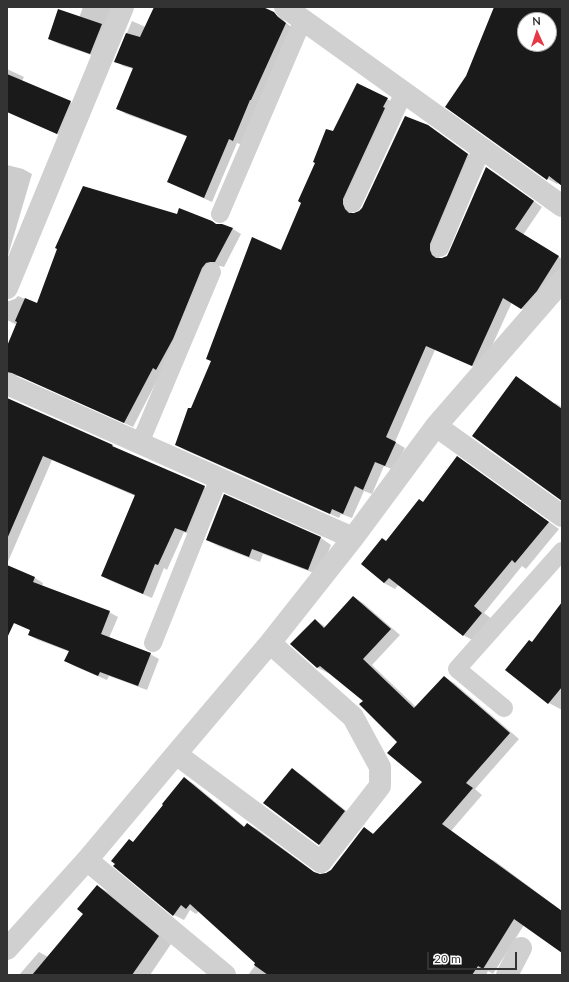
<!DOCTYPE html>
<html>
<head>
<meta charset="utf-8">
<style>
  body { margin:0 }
  #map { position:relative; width:569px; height:982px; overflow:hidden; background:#fff; font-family:Lato,sans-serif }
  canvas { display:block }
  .frame { position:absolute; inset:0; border:8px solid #333; pointer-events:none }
  .north { position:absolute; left:517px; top:12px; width:40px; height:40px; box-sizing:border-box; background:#fff; border:1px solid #adadad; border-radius:50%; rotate:357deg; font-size:11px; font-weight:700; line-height:16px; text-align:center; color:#333 }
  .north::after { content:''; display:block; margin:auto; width:14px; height:18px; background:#e63946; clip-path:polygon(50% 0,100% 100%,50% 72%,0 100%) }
  .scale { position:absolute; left:427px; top:952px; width:90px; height:18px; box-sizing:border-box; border:2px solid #333; border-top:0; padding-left:5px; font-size:12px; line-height:14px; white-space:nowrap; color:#333; -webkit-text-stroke:3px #fff; paint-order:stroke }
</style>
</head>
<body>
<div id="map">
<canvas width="569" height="982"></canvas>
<div class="frame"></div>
<div class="north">N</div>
<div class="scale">20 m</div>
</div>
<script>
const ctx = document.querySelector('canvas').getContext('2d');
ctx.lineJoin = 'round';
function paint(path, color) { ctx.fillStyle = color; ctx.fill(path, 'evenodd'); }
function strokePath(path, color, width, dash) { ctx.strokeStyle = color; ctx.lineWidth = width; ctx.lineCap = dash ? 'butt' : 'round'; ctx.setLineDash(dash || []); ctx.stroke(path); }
const shadow = new Path2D(`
  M83,7H122L100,58L59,44L49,39L79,18Z
  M200,7H260L282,18L286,23L293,28L242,145L237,143L212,202L176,186L168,182L188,137L126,114L118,109L133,69L123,66L115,61L132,21L186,45Z
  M495,7H562V184L559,182L557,184L548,179L447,106L467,77ZM525,20H549V44H525Z
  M7,69L24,77L22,81L70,102L79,107L66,138L7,112Z
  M387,99L396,104L351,210L353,214L360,212L428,126L437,132L477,160L438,255L440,259L447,257L486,168L495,173L542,207L523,235L562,259V271L530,314L512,302L481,370L435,350L395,442L405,448L394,470L384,466L372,494L364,491L352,518L341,514L339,518L185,450L176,444L191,410L282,252L334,132Z
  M7,165L23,169L32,174L7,259Z
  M177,215L222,225L233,229L241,234L224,267L220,266L215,268L133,427L22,377L16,376L7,381V348L17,325L7,320V301H9L15,299L18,296L37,304Z
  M7,398L112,446L119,449L204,487L213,492L195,537L184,532L167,570L164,568L152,598L111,581L102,576L135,496L52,460L7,564Z
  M555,403L562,407V499L554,404Z
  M457,458L468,464L559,529L526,569L522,566L484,613L492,619L474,641L463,635L399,584L395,589L384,583L363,564L387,542L424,503Z
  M224,496L321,538L331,545L319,575L263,554L260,562L218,546L207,540Z
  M7,566L35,578L43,583L42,587L109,612L118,617L109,638L150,654L159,659L147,690L109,676L107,680L74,666L66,661L70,652L38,640L29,635L30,630L7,620Z
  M354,597L363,603L400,635L372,665L416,707L445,677L454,683L519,739L475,789L482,795L451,831L487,857L495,861L562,911V952L524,925L493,974L488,971L486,975H248L257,963L199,911L196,914L190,910L184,920L174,915L134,843L184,778L194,784L245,827L247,824L257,829L318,875L327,874L332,870L364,828L374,834L423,782L398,742L364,700L329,672L328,673L318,668L292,644L315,620L326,627Z
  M562,604V710L549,703L533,643Z
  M293,770L303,776L355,818L330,850L319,844Z
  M97,886L110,893L171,944L150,975H87Z
  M39,952L50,958L70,975H19Z`);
const building = new Path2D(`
  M154,7H263L274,12L278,17L286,23L251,100H250L233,141L229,139L204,198L167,182L187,136L116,109L133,68L114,62L126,33L140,37Z
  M494,7H562V186L549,176L547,180L445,107L466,76ZM525,20H549V44H525Z
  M58,9L102,24L90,54L48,39Z
  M7,74L71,101L57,134L7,112Z
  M357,83L388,98L383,107L385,108L343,199V204L345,209L349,213H354L359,211L362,208L405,116L428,125L468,154L430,244V250L432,255L436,258H442L447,256L449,252L486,167L534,201L515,229L559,256L537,291L521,309L503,298L472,366L426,346L386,437L396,442L385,466L375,462L363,490L355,486L343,514L332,509L330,514L175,445L188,408H191L211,361L206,359L252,237L281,250L301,203L298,201L315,163L313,162L326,129L333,131Z
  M83,186L177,214L179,208L212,221L216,224H222L233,228L215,262H210L206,263L202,268L173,339L156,370L153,368L124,423L12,373L7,372V346L17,322L15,321L25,298L37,303L57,249L55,248Z
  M516,376L562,409V501L472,436Z
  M7,398L113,445L112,446L205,486L186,532L175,528L158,565L155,564L143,594L101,576L135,495L43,456L7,539Z
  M457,456L549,522L515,563L512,560L474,606L482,613L463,636L389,578L384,583L361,564L382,538L386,541L419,499L423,502Z
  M224,494L321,537L308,570L252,549L249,557L206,540Z
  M7,565L35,577L33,582L110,611L101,634L151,653L138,686L100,672L98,676L64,661L69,651L28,635L30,630L14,623L7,638Z
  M353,596L391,629L363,659L414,708L444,676L510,733L466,783L473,788L442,824L562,911V953L514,919L483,969L478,966L472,975H268L254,965L255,963L190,904L186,909L181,905L173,916L113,866L115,864L111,861L129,839L133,842L163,805L162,804L184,777L244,827L247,823L314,872L320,874L326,873L331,870L364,827L373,834L422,782L387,753L397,742L359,704L363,701L320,666L317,668L290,644L315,619L324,628Z
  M562,602V687L548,704L505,670L529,640L532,642Z
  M292,768L345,811L319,845L263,803Z
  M97,885L159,936L132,975H32L83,914L77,909Z`);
const service = new Path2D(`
  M353,203L404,92
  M220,214L303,20
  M440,248L482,148
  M140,443L212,272
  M153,643L219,478
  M504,708L457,669L562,551`);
const minor = new Path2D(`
  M285,7L562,206
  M7,288L123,7
  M7,384L353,538
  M436,426L562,516
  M176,754L321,862L380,786V767L353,717L270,643
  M87,860L225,975
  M7,949L87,860L176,754L270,643L353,538L436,426L562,281
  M507,975L521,948`);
paint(shadow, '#0003');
paint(building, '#1a1a1a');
strokePath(service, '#d0d0d0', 18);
strokePath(minor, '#d0d0d0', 22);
</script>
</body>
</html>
